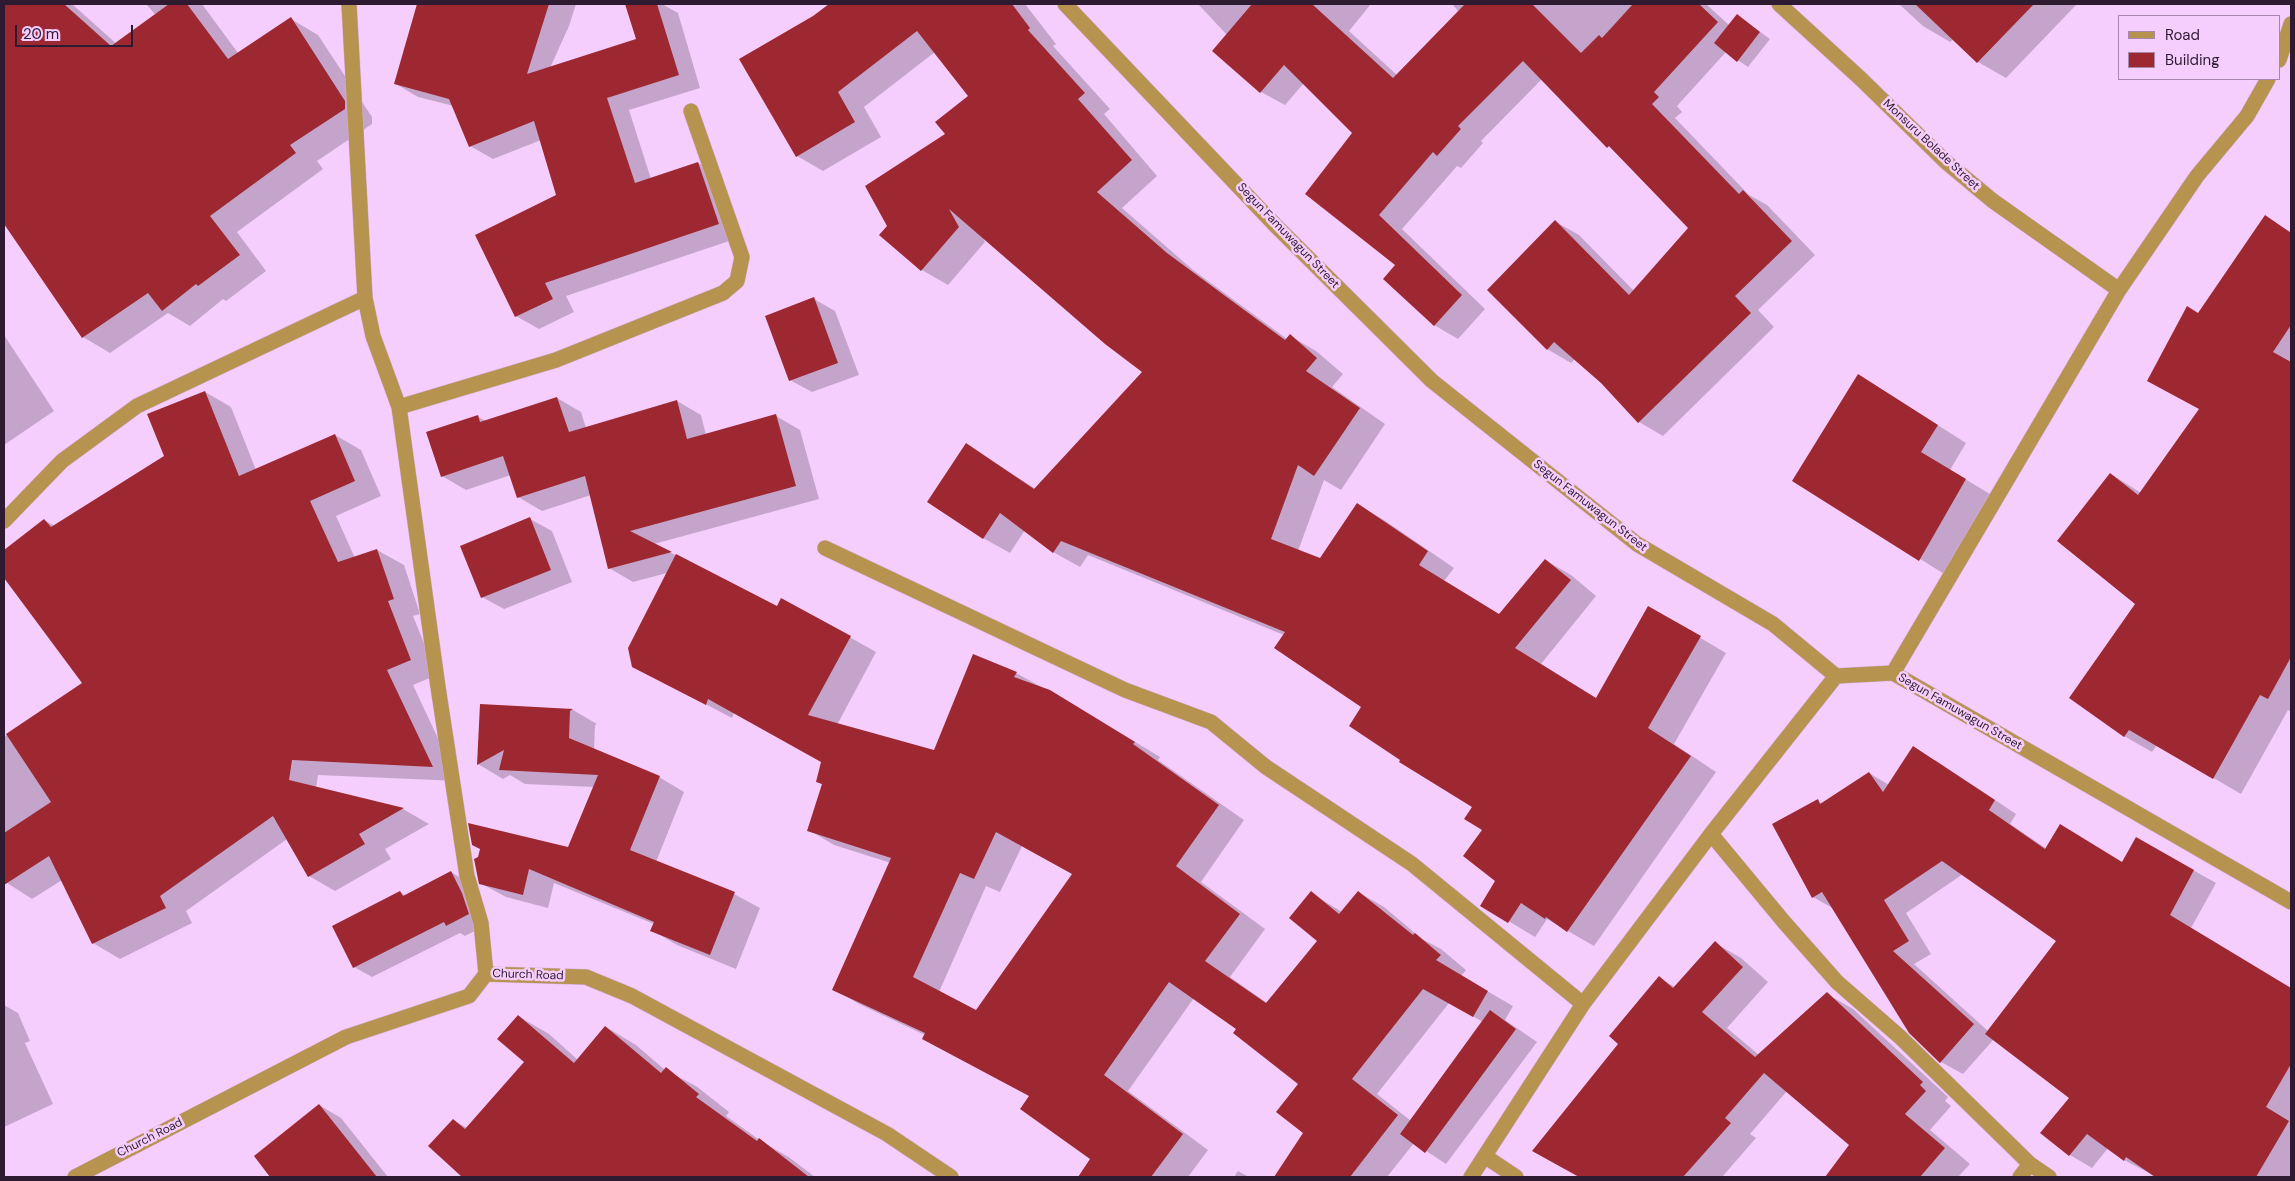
<!DOCTYPE html>
<html>
<head>
<meta charset="utf-8">
<style>
  body { margin:0 }
  #map { position:relative; width:2295px; height:1181px; overflow:hidden; background:#f6cefd; font-family:"DM Sans",sans-serif }
  canvas { display:block }
  .frame { position:absolute; inset:0; border:5px solid #2e1b31; pointer-events:none }
  .legend { position:absolute; left:2118px; top:15px; width:162px; height:65px; box-sizing:border-box; background:#f6cefd; border:1px solid #a686ab; margin:0; padding:6px 9px; list-style:none; font-size:15px; color:#2e1b31 }
  .legend li { display:flex; align-items:center; gap:10px; height:25px }
  .legend b { width:25px; border:1px solid #a686ab }
  .scale { position:absolute; left:15px; top:25px; width:118px; height:22px; box-sizing:border-box; border:2px solid #2e1b31; border-top:0; padding-left:6px; font-size:15px; line-height:18px; white-space:nowrap; color:#2e1b31; -webkit-text-stroke:4px #f6cefd; paint-order:stroke }
</style>
</head>
<body>
<div id="map">
<canvas width="2295" height="1181"></canvas>
<div class="frame"></div>
<ul class="legend">
<li><b style="height:6px;background:#b79350"></b>Road</li>
<li><b style="height:14px;background:#9e2831"></b>Building</li>
</ul>
<div class="scale">20 m</div>
</div>
<script>
const ctx = document.querySelector('canvas').getContext('2d');
ctx.lineJoin = 'round';
function paint(path, color) { ctx.fillStyle = color; ctx.fill(path, 'evenodd'); }
function strokePath(path, color, width, dash) { ctx.strokeStyle = color; ctx.lineWidth = width; ctx.lineCap = dash ? 'butt' : 'round'; ctx.setLineDash(dash || []); ctx.stroke(path); }
function drawText(font, color, halo, rows, align = 'center') {
  ctx.font = font + ' "DM Sans",sans-serif'; ctx.lineWidth = 5; ctx.setLineDash([]); ctx.textBaseline = 'middle'; ctx.strokeStyle = halo; ctx.fillStyle = color; for (const [text, x, y, turn = 0] of rows) {
    ctx.save(); ctx.translate(x, y); ctx.rotate((+turn || 0) * Math.PI / 180); ctx.textAlign = isNaN(turn) ? turn : align; if (halo) ctx.strokeText(text, 0, 0); ctx.fillText(text, 0, 0); ctx.restore();
  }
}
const shadow = new Path2D(`
  M4,4H72L232,147L254,126L146,4H202L238,53L291,19L318,35L372,117V124L317,161L323,169L237,232L266,271L226,301L223,299L190,326L168,313L110,353L83,337L4,222Z
  M419,4H576L569,26L550,68L638,40L628,8L642,4H662L678,13L700,88L629,110L651,179L698,163L721,176L741,237L566,296L574,312L539,329L516,316L557,196L541,140L493,159L470,146L454,106L418,97L396,84Z
  M831,4H1025L1056,44L1053,46L1110,109L1104,114L1157,176L1122,208L1193,270L1287,339L1290,336L1316,351L1343,374L1332,387L1385,424L1341,490L1324,480L1298,551L1320,560L1358,505L1384,520L1454,568L1444,581L1500,615L1545,560L1571,575L1596,596L1541,664L1597,699L1648,607L1726,653L1674,744L1716,772L1594,946L1547,919L1535,937L1482,905L1497,881L1484,830L1474,807L1402,759L1363,707L1284,635L1088,555L1080,567L1053,552L1025,530L1010,553L983,538L966,445L1036,489L1144,372L981,234L985,242L948,285L922,270L881,235L889,226L970,97L935,52L864,107L881,137L823,171L797,156L814,17Z
  M1198,4H1371L1349,31L1397,75L1459,12L1452,4H1706L1730,26L1738,16L1770,39L1748,67L1726,52L1677,106L1682,112L1675,118L1749,195L1767,205L1815,255L1758,310L1774,327L1663,436L1639,422L1602,382L1575,359L1571,363L1547,349L1556,222L1579,235L1634,291L1690,228L1542,79L1481,141L1483,143L1461,168L1457,166L1402,229L1485,309L1458,339L1434,325L1397,265L1307,194L1353,133L1304,83L1285,105L1261,92L1227,35Z
  M1899,4H2077L2006,78L1978,62L1954,39L1950,42L1923,26Z
  M2265,217L2291,232V712L2288,710L2241,794L2157,745L2152,752L2124,736L2137,603L2111,474L2141,493L2200,409L2198,314Z
  M814,299L835,311L859,375L812,392L790,380Z
  M4,335L54,411L4,445Z
  M205,392L231,407L256,470L335,435L361,450L381,496L336,516L355,558L377,550L404,565L420,614L413,616L437,675L413,685L458,781L318,775L316,788L403,809L429,824L385,849L391,859L335,891L309,876L287,839L186,911L192,923L120,959L93,943L62,880L32,899L4,881V737L84,683L4,575V551L44,520L55,526L166,457Z
  M1887,393L1966,443L1950,470L1995,497L1949,577L1794,480Z
  M557,398L581,412L586,428L677,401L701,415L706,435L776,416L800,430L819,499L654,544L777,608L782,599L876,652L837,725L934,752L1016,673L1076,706L1160,757L1158,760L1244,820L1201,882L1265,929L1230,977L1267,1003L1318,940L1311,893L1342,912L1358,892L1384,907L1422,939L1441,949L1466,970L1461,976L1513,1006L1505,1020L1537,1042L1446,1164L1414,1143L1387,1177H1275L1305,1132L1300,1084L1238,1028L1194,998L1128,1091L1208,1150L1188,1177H1080L1091,1158L1031,1096L925,1035L859,1004L834,989L891,863L834,845L809,830L823,785L817,781L823,762L734,713L732,718L633,666L667,573L633,582L609,568L591,495L542,511L518,497L511,475L466,490L442,476L478,417L486,421ZM1022,846L1073,874L977,1011L939,992L986,886L1000,892ZM1449,1003L1483,1022L1411,1121L1377,1094Z
  M530,519L552,531L572,582L504,609L482,597Z
  M481,706L573,710L597,724L595,725L594,750L659,777L684,792L656,862L734,894L760,908L736,969L677,945L652,930L654,924L554,883L548,908L506,897L480,883L569,849L595,787L525,784L510,775L503,779L478,764Z
  M1935,760L2016,814L2010,824L2047,849L2122,863L2136,838L2216,883L2191,928L2291,991V1177H2157L2124,1160L2108,1148L2092,1168L2070,1155L2042,1133L2070,1098L1994,1039L1963,1074L1941,1062L1834,909L1813,897L1818,801L1823,804L1869,773L1889,785ZM1963,874L2057,940L1988,1031L1914,964L1931,954L1906,913Z
  M451,872L469,883L486,925L465,936L460,933L372,977L354,967L400,892L406,896Z
  M1715,943L1741,958L1768,982L1727,1028L1759,1055L1827,994L1853,1009L1948,1097L1945,1101L1951,1106L1930,1130L1970,1164L1958,1177H1826L1851,1145L1787,1091L1750,1134L1756,1138L1722,1177H1597L1539,1144L1620,1044L1659,978L1675,987Z
  M4,1005L18,1013L30,1041L25,1043L53,1104L4,1127Z
  M518,1016L549,1034L578,1060L606,1027L636,1045L665,1070L696,1086L729,1112L726,1116L761,1141L790,1158L815,1177H464L430,1146L453,1120L467,1128L525,1062Z
  M319,1105L341,1118L388,1177H272L255,1157Z
  M1238,1171L1249,1177H1234Z`);
const building = new Path2D(`
  M4,4H64L111,46L169,4H187L228,59L291,17L345,101V109L290,145L296,153L210,216L240,255L198,286L196,284L162,311L148,293L82,338L4,224Z
  M417,4H549L527,74L636,39L625,4H657L679,75L607,98L635,183L698,162L719,224L545,283L553,299L515,317L475,235L556,195L534,121L469,147L449,99L394,84Z
  M829,4H1012L1030,28L1028,30L1085,93L1078,99L1132,160L1097,192L1167,253L1285,340L1290,334L1317,358L1306,371L1360,408L1314,476L1298,465L1271,539L1320,558L1357,503L1428,551L1419,565L1499,614L1545,559L1571,580L1515,648L1596,698L1648,606L1701,636L1648,728L1691,756L1567,932L1546,917L1545,919L1521,903L1508,923L1480,906L1495,881L1463,856L1482,830L1464,819L1472,807L1399,762L1400,760L1349,726L1361,707L1274,648L1285,632L1061,541L1053,553L1000,513L983,539L927,502L966,443L1034,489L1142,372L1105,344L949,209L959,227L921,271L879,235L887,226L865,186L945,134L935,122L968,96L917,31L838,92L855,122L796,157L739,59L813,16Z
  M1252,4H1312L1393,78L1465,4H1532L1581,53L1599,35L1602,38L1633,4H1699L1718,22L1654,92L1659,97L1652,104L1739,194L1743,190L1792,241L1735,296L1751,313L1638,423L1601,383L1554,342L1547,350L1487,290L1555,220L1629,295L1688,228L1609,146L1607,148L1523,61L1458,126L1461,129L1437,156L1433,152L1379,215L1462,295L1434,326L1383,279L1395,265L1305,194L1352,133L1284,65L1260,93L1212,51Z
  M1915,4H2034L1977,63Z
  M1737,14L1760,32L1737,62L1714,43Z
  M2265,215L2291,233V325L2273,352L2291,362V657L2268,699L2260,695L2213,779L2129,730L2124,737L2069,698L2135,604L2057,541L2110,473L2138,495L2199,409L2147,381L2187,306L2198,313Z
  M814,297L838,363L789,381L765,316Z
  M1858,374L1938,425L1921,452L1966,479L1919,561L1792,481Z
  M205,391L239,476L335,434L355,481L310,501L338,562L377,549L394,599L388,601L411,660L387,670L433,767L292,760L289,780L404,808L359,834L365,844L308,877L273,816L160,896L166,908L92,944L49,856L4,885V833L51,802L6,734L82,683L4,578V550L44,519L51,527L164,456L147,414Z
  M557,397L569,432L677,400L687,439L776,414L796,486L630,531L672,552L608,569L585,476L517,498L503,456L441,477L426,432L478,415L480,422Z
  M530,517L551,570L481,598L460,546Z
  M676,554L777,606L781,598L851,636L808,715L934,750L973,654L1017,672L1014,677L1050,690L1135,742L1133,744L1219,805L1176,866L1240,914L1205,961L1266,1003L1317,941L1289,918L1311,891L1339,914L1358,891L1413,935L1415,933L1441,955L1436,960L1488,991L1473,1017L1423,989L1352,1079L1398,1115L1350,1177H1274L1303,1133L1276,1112L1298,1084L1233,1033L1236,1029L1169,982L1104,1075L1183,1134L1151,1177H1078L1090,1159L1020,1109L1029,1096L922,1039L925,1033L832,990L891,858L807,831L822,784L816,782L821,762L708,699L706,705L632,667L628,648ZM996,832L1072,874L976,1010L913,977L960,873L974,879Z
  M480,704L573,709L570,711L569,738L660,776L630,850L735,892L710,955L650,931L654,922L529,869L523,895L479,884L474,859L478,857L480,849L472,845L468,823L568,847L598,775L499,770L504,750L477,765Z
  M1913,746L1995,800L1989,810L2045,849L2060,824L2122,862L2136,837L2194,870L2170,915L2291,988V1064L2266,1107L2289,1121L2256,1177H2155L2126,1157L2124,1161L2087,1134L2069,1156L2040,1133L2069,1098L1985,1034L2056,941L1942,861L1884,900L1909,941L1893,951L1974,1024L1940,1063L1909,1033L1822,892L1812,898L1772,824L1818,799L1820,804L1869,772L1883,792Z
  M451,871L462,893L469,914L446,926L444,922L353,968L332,926L400,891L403,896Z
  M1715,941L1743,967L1702,1012L1755,1057L1827,992L1923,1082L1920,1085L1926,1091L1905,1114L1945,1148L1920,1177H1825L1849,1145L1764,1073L1725,1118L1731,1123L1683,1177H1579L1532,1151L1618,1044L1609,1036L1659,976L1673,988Z
  M1490,1010L1516,1029L1425,1153L1400,1134Z
  M518,1015L574,1063L605,1026L661,1073L666,1067L699,1094L696,1097L757,1141L759,1138L809,1177H462L428,1146L453,1119L465,1129L524,1062L497,1039Z
  M319,1104L377,1177H270L254,1156Z`);
const minor = new Path2D(`
  M349,4L365,298L373,336L399,407L438,687L467,876L481,923L486,974
  M1065,4L1276,226L1432,381L1637,544L1773,624L1836,676L1893,673L2291,902
  M1779,4L1861,79L1946,162L1993,201L2119,290
  M2279,60L2291,24
  M399,407L556,360L723,293L737,281L742,257L691,111
  M4,521L62,461L137,406L365,298
  M825,548L1125,690L1211,722L1266,767L1412,864L1583,1004
  M1893,673L2119,290L2197,176L2247,116L2268,79
  M1711,834L1784,922L1837,982L1900,1037L2030,1164L2049,1177
  M1486,1157L1516,1177
  M75,1177L346,1037L469,996L486,974L586,977L632,996L887,1134L951,1177
  M1471,1177L1583,1004L1711,834L1836,676
  M2020,1177L2030,1164`);
const streetNames = [
  ["Monsuru Bolade Street",1931,145,43],
  ["Segun Famuwagun Street",1288,236,46],
  ["Segun Famuwagun Street",1590,506,38],
  ["Segun Famuwagun Street",1960,712,30],
  ["Church Road",528,975,2],
  ["Church Road",150,1138,-27]
];
paint(shadow, '#0003');
paint(building, '#9e2831');
strokePath(minor, '#d2aed8', 16);
strokePath(minor, '#b79350', 15);
drawText('12px', '#2e1b31', '#f6cefd', streetNames);
</script>
</body>
</html>
